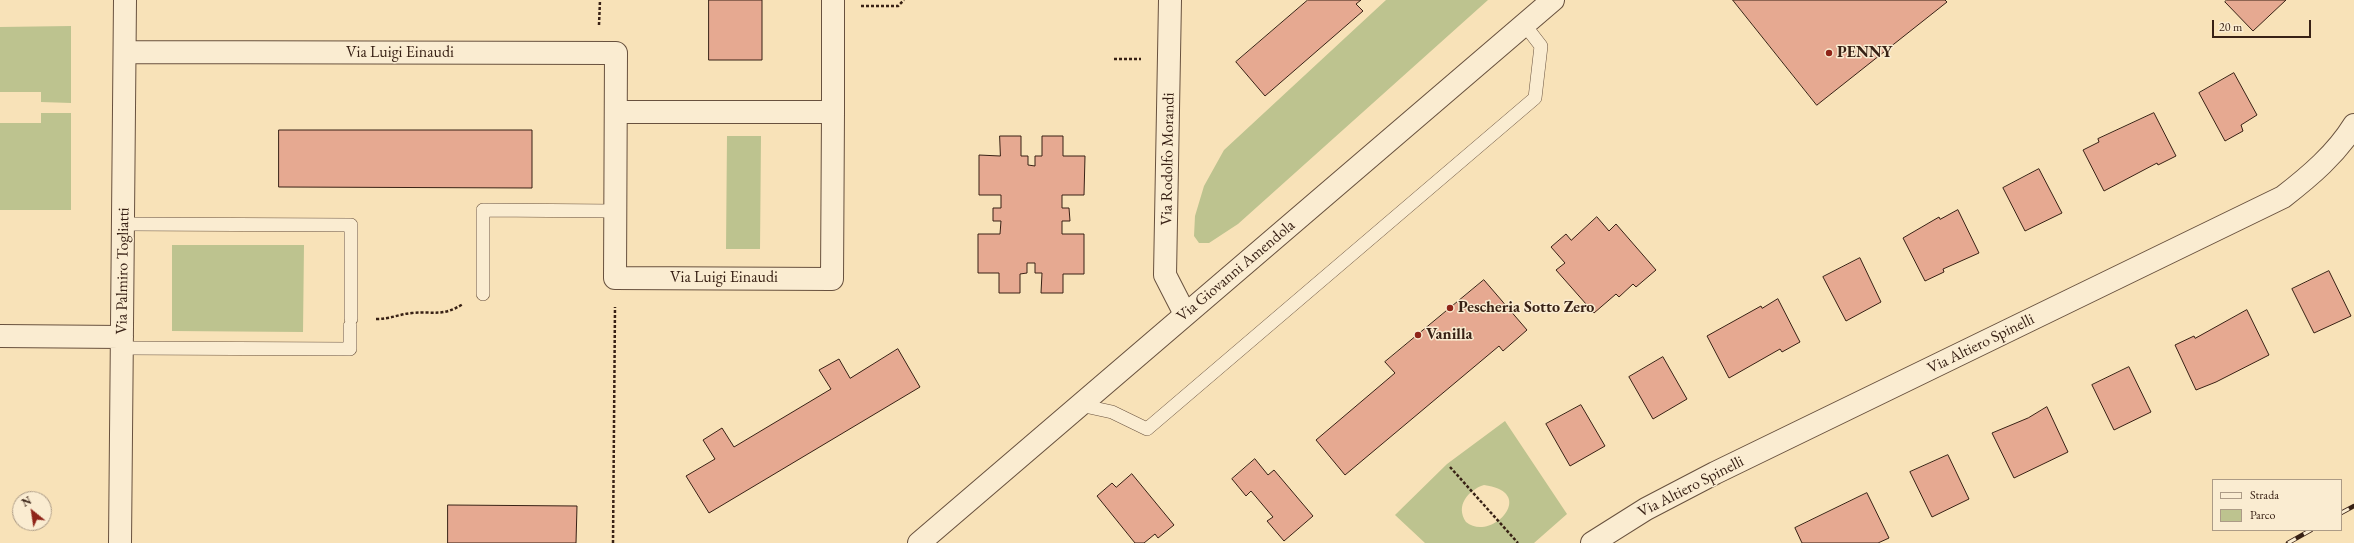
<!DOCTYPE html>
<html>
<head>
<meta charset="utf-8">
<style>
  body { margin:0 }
  #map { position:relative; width:2354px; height:543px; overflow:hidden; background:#f8e2b8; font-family:"EB Garamond",serif }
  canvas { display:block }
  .legend { position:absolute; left:2212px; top:479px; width:130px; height:52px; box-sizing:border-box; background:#faecd1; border:1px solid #ac9b86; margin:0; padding:5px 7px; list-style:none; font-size:12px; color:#382115 }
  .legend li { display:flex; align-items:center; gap:8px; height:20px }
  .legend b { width:20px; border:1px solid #ac9b86 }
  .north { position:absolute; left:12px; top:491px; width:40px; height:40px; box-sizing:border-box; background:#faecd1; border:1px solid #ac9b86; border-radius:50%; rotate:330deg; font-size:11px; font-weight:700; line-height:16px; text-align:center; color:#382115 }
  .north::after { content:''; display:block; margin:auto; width:14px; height:18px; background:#8f2418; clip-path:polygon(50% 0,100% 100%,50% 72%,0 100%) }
  .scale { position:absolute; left:2212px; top:20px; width:99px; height:18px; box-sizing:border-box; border:2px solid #382115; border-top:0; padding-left:5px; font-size:12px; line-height:14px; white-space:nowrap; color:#382115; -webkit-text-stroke:3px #faecd1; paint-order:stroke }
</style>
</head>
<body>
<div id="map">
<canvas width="2354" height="543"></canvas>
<ul class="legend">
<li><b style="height:5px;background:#faecd1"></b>Strada</li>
<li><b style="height:11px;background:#bdc38f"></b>Parco</li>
</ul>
<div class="north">N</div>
<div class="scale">20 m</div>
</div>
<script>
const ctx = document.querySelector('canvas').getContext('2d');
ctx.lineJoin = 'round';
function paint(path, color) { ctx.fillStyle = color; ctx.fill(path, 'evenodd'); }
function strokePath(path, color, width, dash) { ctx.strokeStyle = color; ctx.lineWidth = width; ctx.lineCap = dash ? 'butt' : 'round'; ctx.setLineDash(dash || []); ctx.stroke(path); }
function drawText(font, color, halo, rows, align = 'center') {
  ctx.font = font + ' "EB Garamond",serif'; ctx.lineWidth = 3; ctx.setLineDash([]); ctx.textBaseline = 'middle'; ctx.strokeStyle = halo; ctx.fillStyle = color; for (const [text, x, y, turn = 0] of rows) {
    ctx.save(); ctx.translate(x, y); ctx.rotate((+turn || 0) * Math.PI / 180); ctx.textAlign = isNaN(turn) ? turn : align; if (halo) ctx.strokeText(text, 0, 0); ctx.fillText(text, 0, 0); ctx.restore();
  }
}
const green = new Path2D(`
  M1386,0H1488L1238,224L1209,243H1199L1194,236L1195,216L1204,186L1224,150Z
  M71,26V103L41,102V92H0V27Z
  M41,113H71V210H0V123H41Z
  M727,136H761L760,249H726Z
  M172,245H304L303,332L172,331Z
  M1505,421L1567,514L1534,543H1425L1395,515L1447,464ZM1484,485C1539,492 1491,543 1466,522C1455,506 1468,490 1484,485Z`);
const building = new Path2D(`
  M709,0H762V60H709Z
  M1308,0H1361L1356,4L1363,11L1265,96L1236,62Z
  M1733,0H1945L1947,2L1817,105Z
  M2227,0H2286L2253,31L2225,2Z
  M2234,73L2257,115L2241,125L2243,131L2225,141L2199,93Z
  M2154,113L2176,156L2158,165L2157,163L2104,191L2083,150L2099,142L2098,139Z
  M279,130H532V188L279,187Z
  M1000,136H1021V156H1028V165L1035,166V156H1042V136H1063V156H1085L1084,195H1062V208H1069L1070,221H1062V234H1084V274H1063V293H1041L1042,273H1035V263H1027V273L1020,274V293H999V273H978V234H1000L1001,221H993V208H1001V195H979V155L1000,156Z
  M2039,169L2062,213L2025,231L2003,188Z
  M1958,210L1979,253L1943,269L1944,272L1925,281L1903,238L1939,217L1940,219Z
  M1597,217L1609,231L1616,224L1656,270L1636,287L1633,284L1619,297L1616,294L1594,313L1556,270L1565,263L1551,247L1566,234L1571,240Z
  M1860,258L1881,302L1846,321L1823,277Z
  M2329,271L2351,316L2314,333L2292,289Z
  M1484,280L1527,330L1503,351L1499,346L1345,475L1316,440L1395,373L1385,362Z
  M1778,299L1800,342L1782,352L1780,349L1729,378L1707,336L1761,306L1762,308Z
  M2247,310L2269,355L2216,382L2196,390L2175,345L2194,336L2195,338Z
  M898,349L920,387L709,513L686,476L715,459L703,440L722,428L734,447L831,389L819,370L839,359L850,378Z
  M1663,357L1687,399L1653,419L1629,377Z
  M2129,367L2151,412L2114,430L2092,385Z
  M1581,405L1605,446L1570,466L1546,424Z
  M2047,407L2068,452L2014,478L1992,433L2028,418Z
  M1948,455L1969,499L1932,517L1910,472Z
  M1255,459L1268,475L1274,470L1313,516L1284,541L1267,521L1273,517L1251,491L1246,496L1232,479Z
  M1132,474L1174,525L1158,538L1155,534L1144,543H1135L1097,496L1112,483L1116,487Z
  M1867,493L1889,538L1878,543H1802L1795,528Z
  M448,505L577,506L576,543H448Z`);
const path = new Path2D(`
  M861,6H898L904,0
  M599,25L600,0
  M1114,59H1141
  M376,319C391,319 399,314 412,313C435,311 442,317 463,304
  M1450,467L1518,543
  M613,543L615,307`);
const service = new Path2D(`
  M123,224L351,225V319
  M483,294V210L616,211
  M122,348L350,349V326
  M1080,405L1112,412L1147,429L1535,98L1541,46L1524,24`);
const minor = new Path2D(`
  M1170,0L1165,275L1185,314
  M125,52L616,53L615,278L832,279L833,112H616
  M833,112V0
  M0,336L122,337
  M120,543L125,0
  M1592,543L1646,509L1715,473L2283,197C2310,176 2336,154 2354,125`);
const tertiary = new Path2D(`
  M919,543L1553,0`);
const rail = new Path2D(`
  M2341,513L2354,506
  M2288,543L2311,530`);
const markers = [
  [1829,53,4,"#8f2418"],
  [1450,308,4,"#8f2418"],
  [1418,335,4,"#8f2418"]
];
const streetNames = [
  ["Via Luigi Einaudi",400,53],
  ["Via Rodolfo Morandi",1168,159,-89],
  ["Via Palmiro Togliatti",123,271,-89],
  ["Via Giovanni Amendola",1236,271,-40],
  ["Via Luigi Einaudi",724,278],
  ["Via Altiero Spinelli",1981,344,-26],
  ["Via Altiero Spinelli",1691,487,-27]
];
const poiNames = [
  ["PENNY",1837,53],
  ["Pescheria Sotto Zero",1458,308],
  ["Vanilla",1426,335]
];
paint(green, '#bdc38f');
paint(building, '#e6a991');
strokePath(building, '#382115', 1);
strokePath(service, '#68513e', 14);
strokePath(minor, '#68513e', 24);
strokePath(tertiary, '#68513e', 24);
strokePath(path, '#382115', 2.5, [3, 2]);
strokePath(service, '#faecd1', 13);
strokePath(minor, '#faecd1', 22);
strokePath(tertiary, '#faecd1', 22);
strokePath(rail, '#382115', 4.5);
strokePath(rail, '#faecd1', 3, [9]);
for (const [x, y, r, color] of markers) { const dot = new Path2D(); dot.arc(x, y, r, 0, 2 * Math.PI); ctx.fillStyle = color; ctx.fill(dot); strokePath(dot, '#faecd1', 1.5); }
drawText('16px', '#382115', '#faecd1', streetNames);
drawText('bold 16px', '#382115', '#faecd1', poiNames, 'left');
</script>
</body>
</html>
